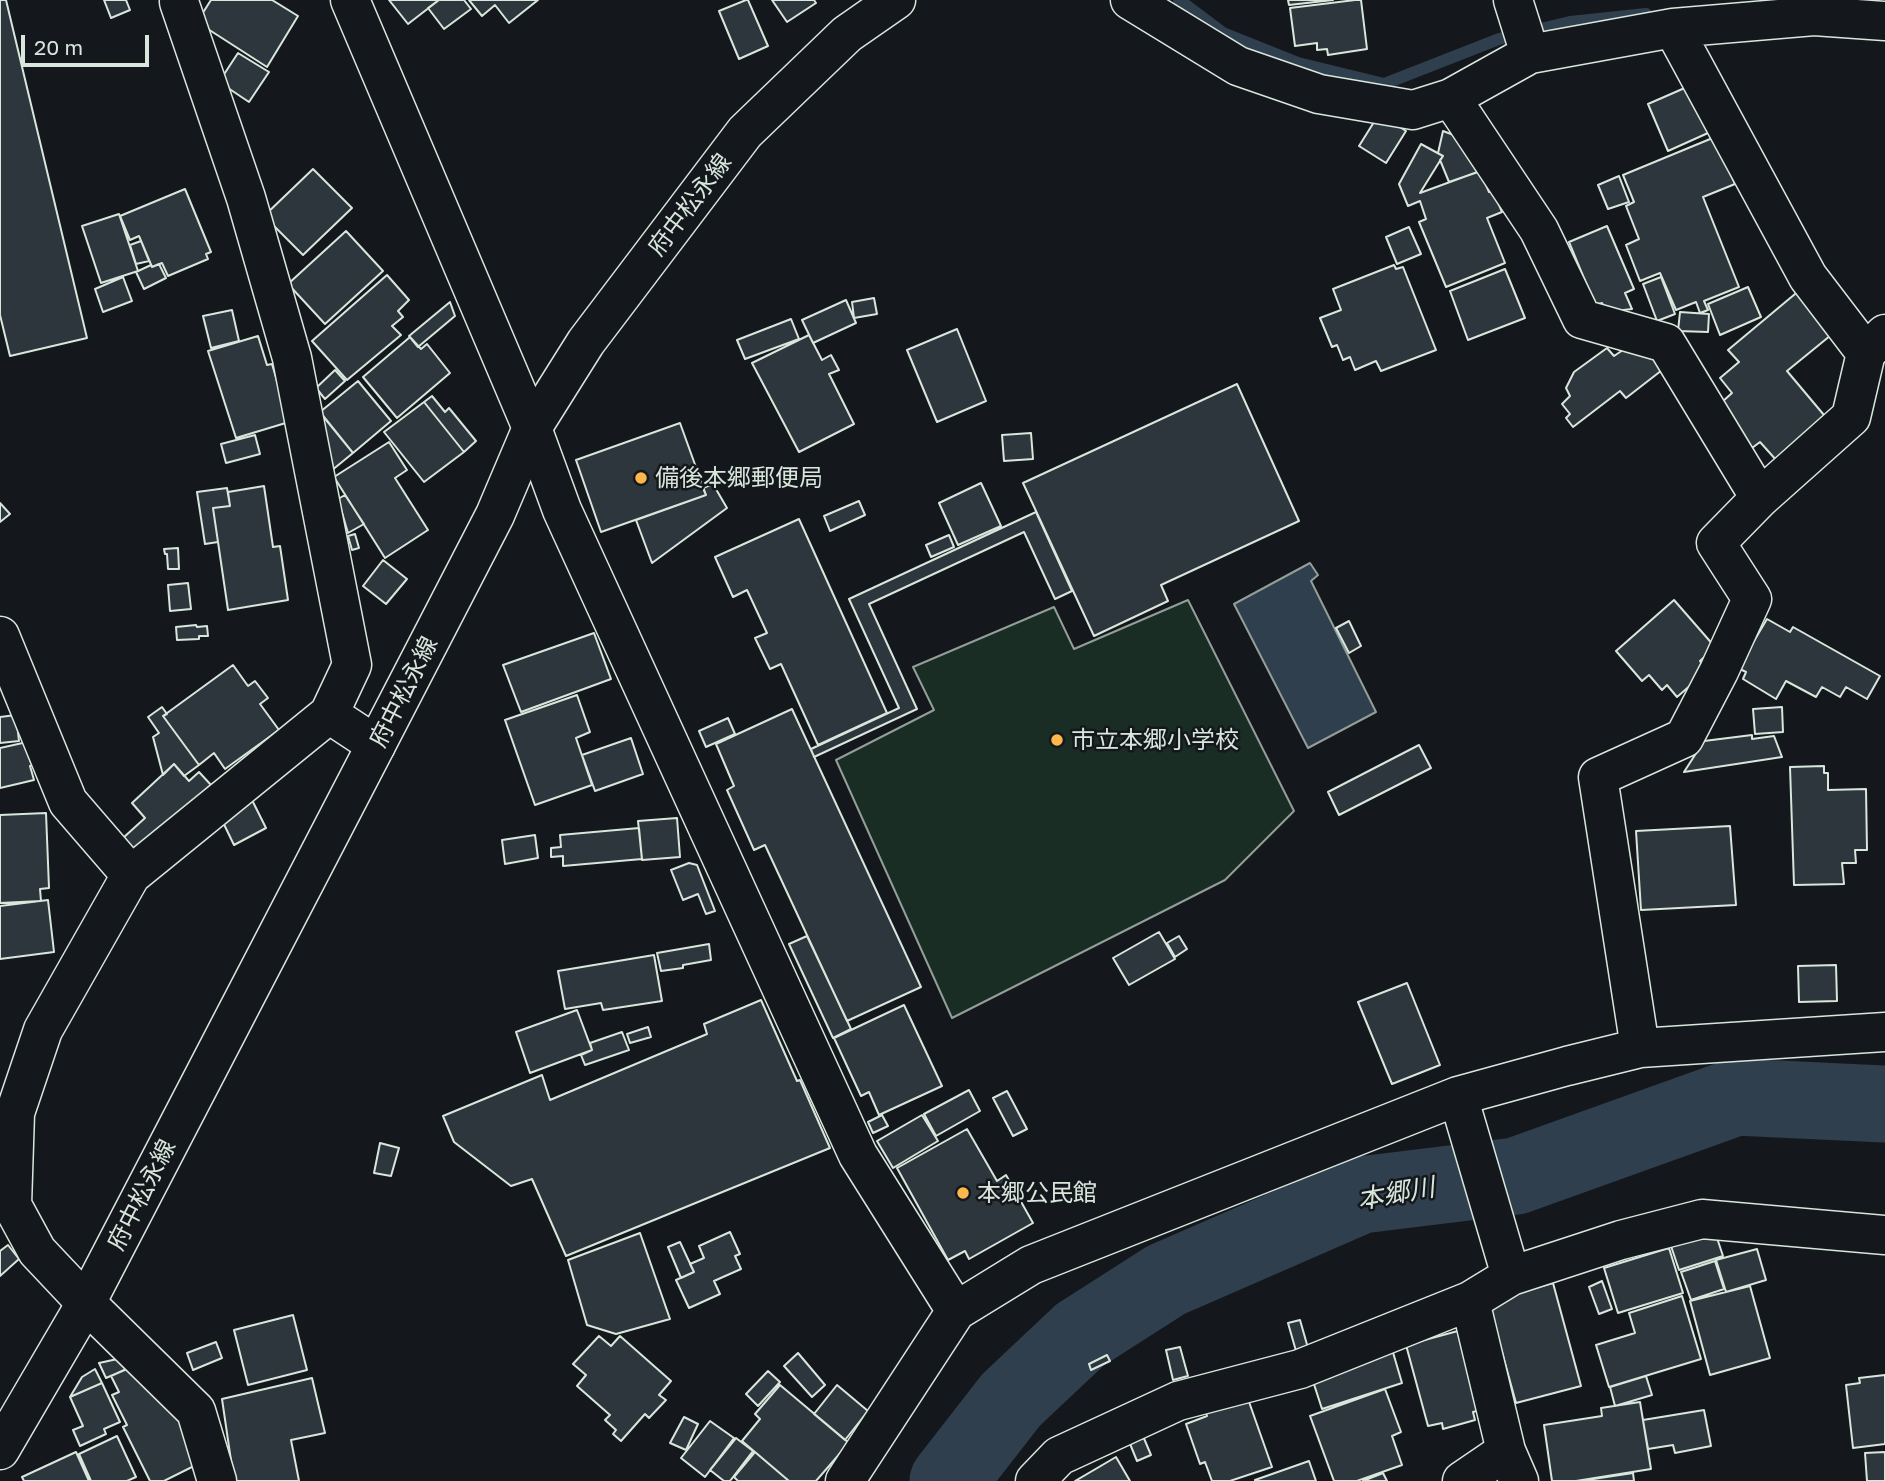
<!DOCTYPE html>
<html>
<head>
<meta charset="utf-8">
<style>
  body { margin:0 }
  #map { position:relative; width:1885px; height:1481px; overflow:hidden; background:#14181c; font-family:"Golos Text",sans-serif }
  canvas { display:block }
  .scale { position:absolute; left:21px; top:35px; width:128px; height:32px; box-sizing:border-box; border:4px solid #d8e6dc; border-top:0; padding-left:9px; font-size:21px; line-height:24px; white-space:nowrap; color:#d8e6dc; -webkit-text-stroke:5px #14181c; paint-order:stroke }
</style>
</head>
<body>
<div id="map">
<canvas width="1885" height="1481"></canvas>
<div class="scale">20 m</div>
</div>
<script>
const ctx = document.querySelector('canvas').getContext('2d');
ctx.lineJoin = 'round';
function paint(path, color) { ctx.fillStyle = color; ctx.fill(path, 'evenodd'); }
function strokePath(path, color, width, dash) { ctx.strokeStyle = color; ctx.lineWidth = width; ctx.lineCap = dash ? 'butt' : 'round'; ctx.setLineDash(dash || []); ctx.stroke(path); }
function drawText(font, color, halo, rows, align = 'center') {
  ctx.font = font + ' "Golos Text","Noto Sans JP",sans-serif'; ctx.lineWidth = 5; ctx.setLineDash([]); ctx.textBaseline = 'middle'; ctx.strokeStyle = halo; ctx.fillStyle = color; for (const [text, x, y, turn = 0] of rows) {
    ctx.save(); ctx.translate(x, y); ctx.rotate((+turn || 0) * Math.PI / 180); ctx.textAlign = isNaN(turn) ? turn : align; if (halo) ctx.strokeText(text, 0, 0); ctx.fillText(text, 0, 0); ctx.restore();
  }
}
const green = new Path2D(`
  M1188,600L1294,811L1225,880L952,1018L836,760L934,710L913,667L1054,607L1074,649Z`);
const water = new Path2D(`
  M1310,563L1318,575L1311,581L1376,712L1308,748L1234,604Z`);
const stream = new Path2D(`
  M1179,0L1223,33L1298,63L1384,84L1499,39L1570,22L1646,14`);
const river = new Path2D(`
  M948,1481L1011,1400L1080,1335L1166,1280L1361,1195L1516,1176L1736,1097L1885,1104`);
const building = new Path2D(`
  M0,0H6L87,338L10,356L0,315Z
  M104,0H126L130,10L111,18Z
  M211,0H272L298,16L267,67L197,22Z
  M389,0H439L408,24Z
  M439,0H464L471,9L444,29L428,8Z
  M469,0H538L509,23L495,5L482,16Z
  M746,0H748L768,46L739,59L719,11Z
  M772,0H814L816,3L787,22Z
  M1288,0H1333L1289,5Z
  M1355,0H1361L1367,49L1328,55L1327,49L1317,50V43L1295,46L1290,8Z
  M238,53L269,72L249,102L219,82Z
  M1687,87L1708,133L1668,151L1648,104Z
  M1379,114L1406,131L1386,163L1359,146Z
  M1443,131L1467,140L1478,172L1449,182L1440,160L1443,156L1438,153Z
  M1715,137L1735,184L1703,197L1739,287L1704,301L1708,310L1700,313L1696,302L1676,310L1660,273L1640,281L1626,245L1639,239L1626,206L1634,202L1623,175Z
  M1421,144L1443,156L1420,193L1480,171L1489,192L1493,190L1502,212L1487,218L1505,263L1446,287L1419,222L1426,219L1420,201L1408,206L1399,184Z
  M313,169L352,208L303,255L264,216Z
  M1619,176L1629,202L1608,209L1598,185Z
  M185,189L211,252L206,254L208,259L168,276L162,263L152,267L139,236L130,240L120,216Z
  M119,214L138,271L101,283L82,226Z
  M1607,226L1634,289L1625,293L1632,309L1606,312L1602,303L1595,305L1569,242Z
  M1409,227L1421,254L1397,264L1386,237Z
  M346,231L383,271L325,324L288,284Z
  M141,241L149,261L136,264L130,245Z
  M159,264L166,278L144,289L136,272L151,265L152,267Z
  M1394,265L1396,269L1403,267L1436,350L1381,371L1376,361L1355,370L1350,357L1343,360L1337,345L1332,347L1320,318L1341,310L1333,289Z
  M1505,269L1525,318L1468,340L1450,291Z
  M387,275L409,300L398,311L403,317L392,326L401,335L347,380L312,341Z
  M123,277L132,301L103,312L95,289Z
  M1661,277L1675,314L1657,321L1643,284Z
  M1748,287L1761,317L1720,335L1708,304Z
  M1801,289L1836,331L1787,371L1829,421L1777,461L1760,442L1752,448L1722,402L1732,393L1720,378L1739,362L1728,350Z
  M874,298L877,314L854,318L852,302Z
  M846,300L856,323L813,343L802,320Z
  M450,302L455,316L418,347L409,336Z
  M232,310L239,341L211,348L203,316Z
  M1680,312L1709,314L1708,332L1678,331Z
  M791,319L799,339L745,359L737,340Z
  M957,329L986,401L937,422L907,350Z
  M809,335L822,360L831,355L839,370L829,374L854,424L799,452L752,363Z
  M258,336L267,365L272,364L289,422L236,438L208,351Z
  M410,337L421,349L427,344L450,373L397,418L363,377Z
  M1638,340L1666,367L1626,398L1620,391L1573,427L1566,418L1570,414L1562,404L1570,396L1566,388L1574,372L1607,348L1614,356Z
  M335,370L345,381L325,399L316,388Z
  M358,381L391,421L353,453L320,412Z
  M1237,384L1299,521L1161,585L1168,601L1094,636L1023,483Z
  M432,396L445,412L449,408L476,441L464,452L424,402Z
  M424,402L464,452L424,482L384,432Z
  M318,410L353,453L331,471Z
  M680,423L706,495L601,532L576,460Z
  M1031,433L1033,459L1004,461L1002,435Z
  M255,435L260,454L226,463L221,444Z
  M389,442L407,470L395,478L428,530L385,558L334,477Z
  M981,483L1001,526L958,545L939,503Z
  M713,484L727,508L652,563L636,520L706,495L703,488Z
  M264,486L273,547L280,546L288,600L228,610L213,508L230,506L228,492Z
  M227,488L230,506L213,508L218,542L205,544L197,492Z
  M345,495L364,524L348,533L338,499Z
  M859,501L865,515L830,531L824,516Z
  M0,503L10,514L0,522Z
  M1036,512L1072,591L1055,599L1024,532L869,604L917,709L814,757L811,749L899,708L849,599Z
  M799,519L887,713L818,745L781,664L770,669L755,638L767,633L747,590L733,597L715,557Z
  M355,534L359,548L352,550L348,536Z
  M949,535L954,547L931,557L926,545Z
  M178,548L179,569H168L167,554H165L164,549Z
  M383,560L407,579L386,604L363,586Z
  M188,583L191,609L170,611L168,585Z
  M1674,600L1715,647L1700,661L1708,670L1677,697L1667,685L1662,690L1649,675L1642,681L1616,651Z
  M1767,619L1790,632L1793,627L1880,676L1867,699L1846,687L1840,697L1822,687L1816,697L1786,681L1776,699L1743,679L1746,672L1738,668Z
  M1349,621L1361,646L1349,653L1336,628Z
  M196,625L197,627L207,626L208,636H199V639L177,640L176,627Z
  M594,633L611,679L521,712L503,665Z
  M233,665L248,686L255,681L268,698L260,704L279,730L225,769L214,753L199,765L163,716Z
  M577,695L590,732L576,738L592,785L535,805L505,720Z
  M162,707L167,714L163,716L199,765L184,776L174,764L163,775L153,737L159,733L148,717Z
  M1782,707L1783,732L1755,734L1753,709Z
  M792,709L921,987L847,1021L765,845L754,850L727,790L734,786L716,744Z
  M16,715L19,741L0,743V717Z
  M728,718L735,734L706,747L699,731Z
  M1752,735V739L1774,736L1782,757L1684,772L1704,741Z
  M631,738L643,774L595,791L582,755Z
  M27,742L34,765L30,766L34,780L0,788V748Z
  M1419,745L1431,768L1339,815L1328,792Z
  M174,764L189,781L199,772L211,785L136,853L123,838L145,818L132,803Z
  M1824,766V773H1828V790L1866,789L1867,850H1855L1856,863H1842L1844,884L1794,885L1790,767Z
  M251,798L266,828L234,845L219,814Z
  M46,813L49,888L40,889L41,901L0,903V815Z
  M677,818L680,857L642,860L638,821Z
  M1730,826L1736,905L1641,910L1636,831Z
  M639,828L642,859L563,866V856L551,857V848L561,847L560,835Z
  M535,835L538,858L505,864L502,840Z
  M689,863L697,865L715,911L706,914L698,894L683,900L671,870Z
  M48,900L54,952L0,959V906Z
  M1159,932L1175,959L1129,985L1113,958Z
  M807,936L851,1029L833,1038L789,944Z
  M1179,936L1187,949L1175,957L1167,943Z
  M709,944L711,960L683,965V968L661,971L657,953Z
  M654,955L662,1001L603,1010L601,1003L565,1009L558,971Z
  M1836,965L1837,1001L1799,1002L1798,966Z
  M1407,983L1440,1065L1392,1084L1358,1002Z
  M761,1000L797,1081L800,1080L830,1148L566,1256L532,1179L511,1186L454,1142L443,1116L542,1075L550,1100L707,1034L704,1024Z
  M904,1005L942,1086L879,1115L869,1092L861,1096L834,1038Z
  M577,1010L592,1050L530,1073L516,1032Z
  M648,1027L651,1037L630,1043L627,1034Z
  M622,1032L629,1050L585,1065L581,1055L592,1050L590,1043Z
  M969,1090L980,1111L936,1136L924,1114Z
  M1007,1091L1027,1129L1013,1136L993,1098Z
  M882,1115L888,1126L873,1133L868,1122Z
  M922,1115L938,1141L893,1168L877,1141Z
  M967,1129L997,1181L1006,1175L1033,1223L969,1259L965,1251L948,1260L897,1168Z
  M380,1143L399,1148L391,1176L374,1173Z
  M1713,1226L1723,1256L1679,1270L1667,1234Z
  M730,1232L740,1254L735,1256L741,1269L714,1281L720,1294L689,1308L676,1280L694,1272L690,1264L704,1258L699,1246Z
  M640,1233L670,1319L616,1334L587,1325L568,1260Z
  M680,1242L694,1272L681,1278L668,1247Z
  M8,1245L19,1259L0,1276V1251Z
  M1669,1248L1683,1293L1618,1313L1604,1268Z
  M1757,1249L1766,1280L1726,1292L1716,1260Z
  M1715,1261L1724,1289L1691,1300L1681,1272Z
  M1602,1281L1612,1309L1599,1314L1589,1287Z
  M1553,1283L1581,1386L1516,1403L1488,1301Z
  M1750,1286L1770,1358L1710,1375L1690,1301Z
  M1682,1296L1701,1359L1609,1387L1596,1345L1635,1333L1629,1313Z
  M293,1315L307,1370L248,1385L234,1330Z
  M1300,1320L1308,1348L1296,1351L1288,1323Z
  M1469,1328L1491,1407L1473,1412L1475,1420L1443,1429L1442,1423L1428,1426L1406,1345Z
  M599,1336L611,1346L620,1336L671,1381L659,1395L666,1400L649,1418L645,1414L621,1441L613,1434L616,1430L605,1420L610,1415L577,1386L586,1375L573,1364Z
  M216,1342L222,1358L193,1370L187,1353Z
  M1180,1347L1188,1376L1173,1380L1166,1350Z
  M1392,1349L1402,1383L1322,1409L1311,1375Z
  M798,1353L825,1385L812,1397L784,1366Z
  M1107,1355L1110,1361L1091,1370L1089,1364Z
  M122,1358L127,1369L106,1378L99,1363Z
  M133,1366L164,1390L202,1462L164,1481H150L123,1427L127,1425L112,1395L119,1392L111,1376Z
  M95,1369L102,1383L70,1397L82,1377Z
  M768,1371L780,1382L758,1406L746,1394Z
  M1885,1375V1444L1853,1448L1846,1385L1860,1383L1859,1378Z
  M1646,1376L1652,1395L1615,1406L1610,1387Z
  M312,1378L325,1433L291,1440L299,1481H234L222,1399Z
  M102,1383L120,1422L104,1429L106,1434L80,1446L73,1430L83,1426L70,1397Z
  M780,1385L849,1443L816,1481H789L742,1441L760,1419L755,1414Z
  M837,1385L868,1411L845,1440L814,1414Z
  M1385,1389L1401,1432L1392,1436L1402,1465L1357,1481H1334L1310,1416Z
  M1248,1399L1272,1467L1230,1481H1212L1205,1462L1200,1464L1186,1424L1207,1416L1206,1413Z
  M1640,1402L1651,1469L1576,1481H1552L1544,1425L1602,1416L1601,1408Z
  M1704,1410L1711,1446L1675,1453L1673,1445L1648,1449L1643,1420Z
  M684,1417L698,1424L686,1450L670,1443Z
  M710,1421L734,1438L705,1477L681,1458Z
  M1140,1429L1151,1455L1137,1461L1126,1434Z
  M117,1436L136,1477L127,1481H91L79,1454Z
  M736,1438L753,1451L730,1481H724L710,1470Z
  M76,1452L89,1481H24L22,1477Z
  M755,1452L789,1481H738L734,1477Z
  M1885,1452V1481H1867L1865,1453Z
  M1116,1457L1130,1481H1075Z
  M1309,1461L1316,1481H1255V1480Z
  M1383,1473L1387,1481H1363Z
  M1633,1473L1634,1481H1580Z`);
const minor = new Path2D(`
  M350,0L532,428L562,510L858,1155L956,1311
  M1130,0L1238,66L1319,94L1413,110L1451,98L1530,54L1673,28L1814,16L1885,21
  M1513,0L1530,54
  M179,2L246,198L292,358L352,665L329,714L376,745
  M1673,28L1808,277L1866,353
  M1451,98L1539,230L1582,319L1666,343L1760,498
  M0,636L68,802L131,875
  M1640,1048L1598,777L1684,738L1719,671L1752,599L1716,543L1760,498L1851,417L1866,353L1885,334
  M1458,1096L1511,1276
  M1470,1301L1506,1451L1519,1481
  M217,1481L196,1411L86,1303L37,1251L12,1205L15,1113L43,1030L131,875L329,714
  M845,1481L956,1311L1031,1265L1458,1096L1567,1066L1640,1048L1885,1032
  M1035,1481L1059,1456L1178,1401L1300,1369L1470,1301L1511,1276L1621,1240L1702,1219L1885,1235
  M1462,1481L1506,1451`);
const major = new Path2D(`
  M0,1450L86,1303L376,745L495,515L532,428L586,342L745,132L847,34L896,0`);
const markers = [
  [641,478,7,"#ffb74d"],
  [1057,740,7,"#ffb74d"],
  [963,1193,7,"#ffb74d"]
];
const streetNames = [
  ["府中松永線",690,205,-53],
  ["府中松永線",404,692,-63],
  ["府中松永線",142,1195,-63]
];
const poiNames = [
  ["備後本郷郵便局",655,478],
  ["市立本郷小学校",1071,740],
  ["本郷公民館",977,1193]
];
const waterNames = [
  ["本郷川",1396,1194,-10]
];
paint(green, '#1a2d24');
strokePath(green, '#939e99', 2);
paint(water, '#2f3f4d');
strokePath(water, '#939e99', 2);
strokePath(stream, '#2f3f4d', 12);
strokePath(river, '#2f3f4d', 77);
paint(building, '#2c363c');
strokePath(building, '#d8e6dc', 2);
strokePath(minor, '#d8e6dc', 41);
strokePath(major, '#d8e6dc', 41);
strokePath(minor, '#14181c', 38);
strokePath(major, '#14181c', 38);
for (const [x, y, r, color] of markers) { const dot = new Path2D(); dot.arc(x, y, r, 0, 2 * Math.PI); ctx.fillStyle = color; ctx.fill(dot); strokePath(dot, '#14181c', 2.5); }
drawText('24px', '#d8e6dc', '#14181c', streetNames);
drawText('24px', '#d8e6dc', '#14181c', poiNames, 'left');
drawText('italic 26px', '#d8e6dc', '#14181c', waterNames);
</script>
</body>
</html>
